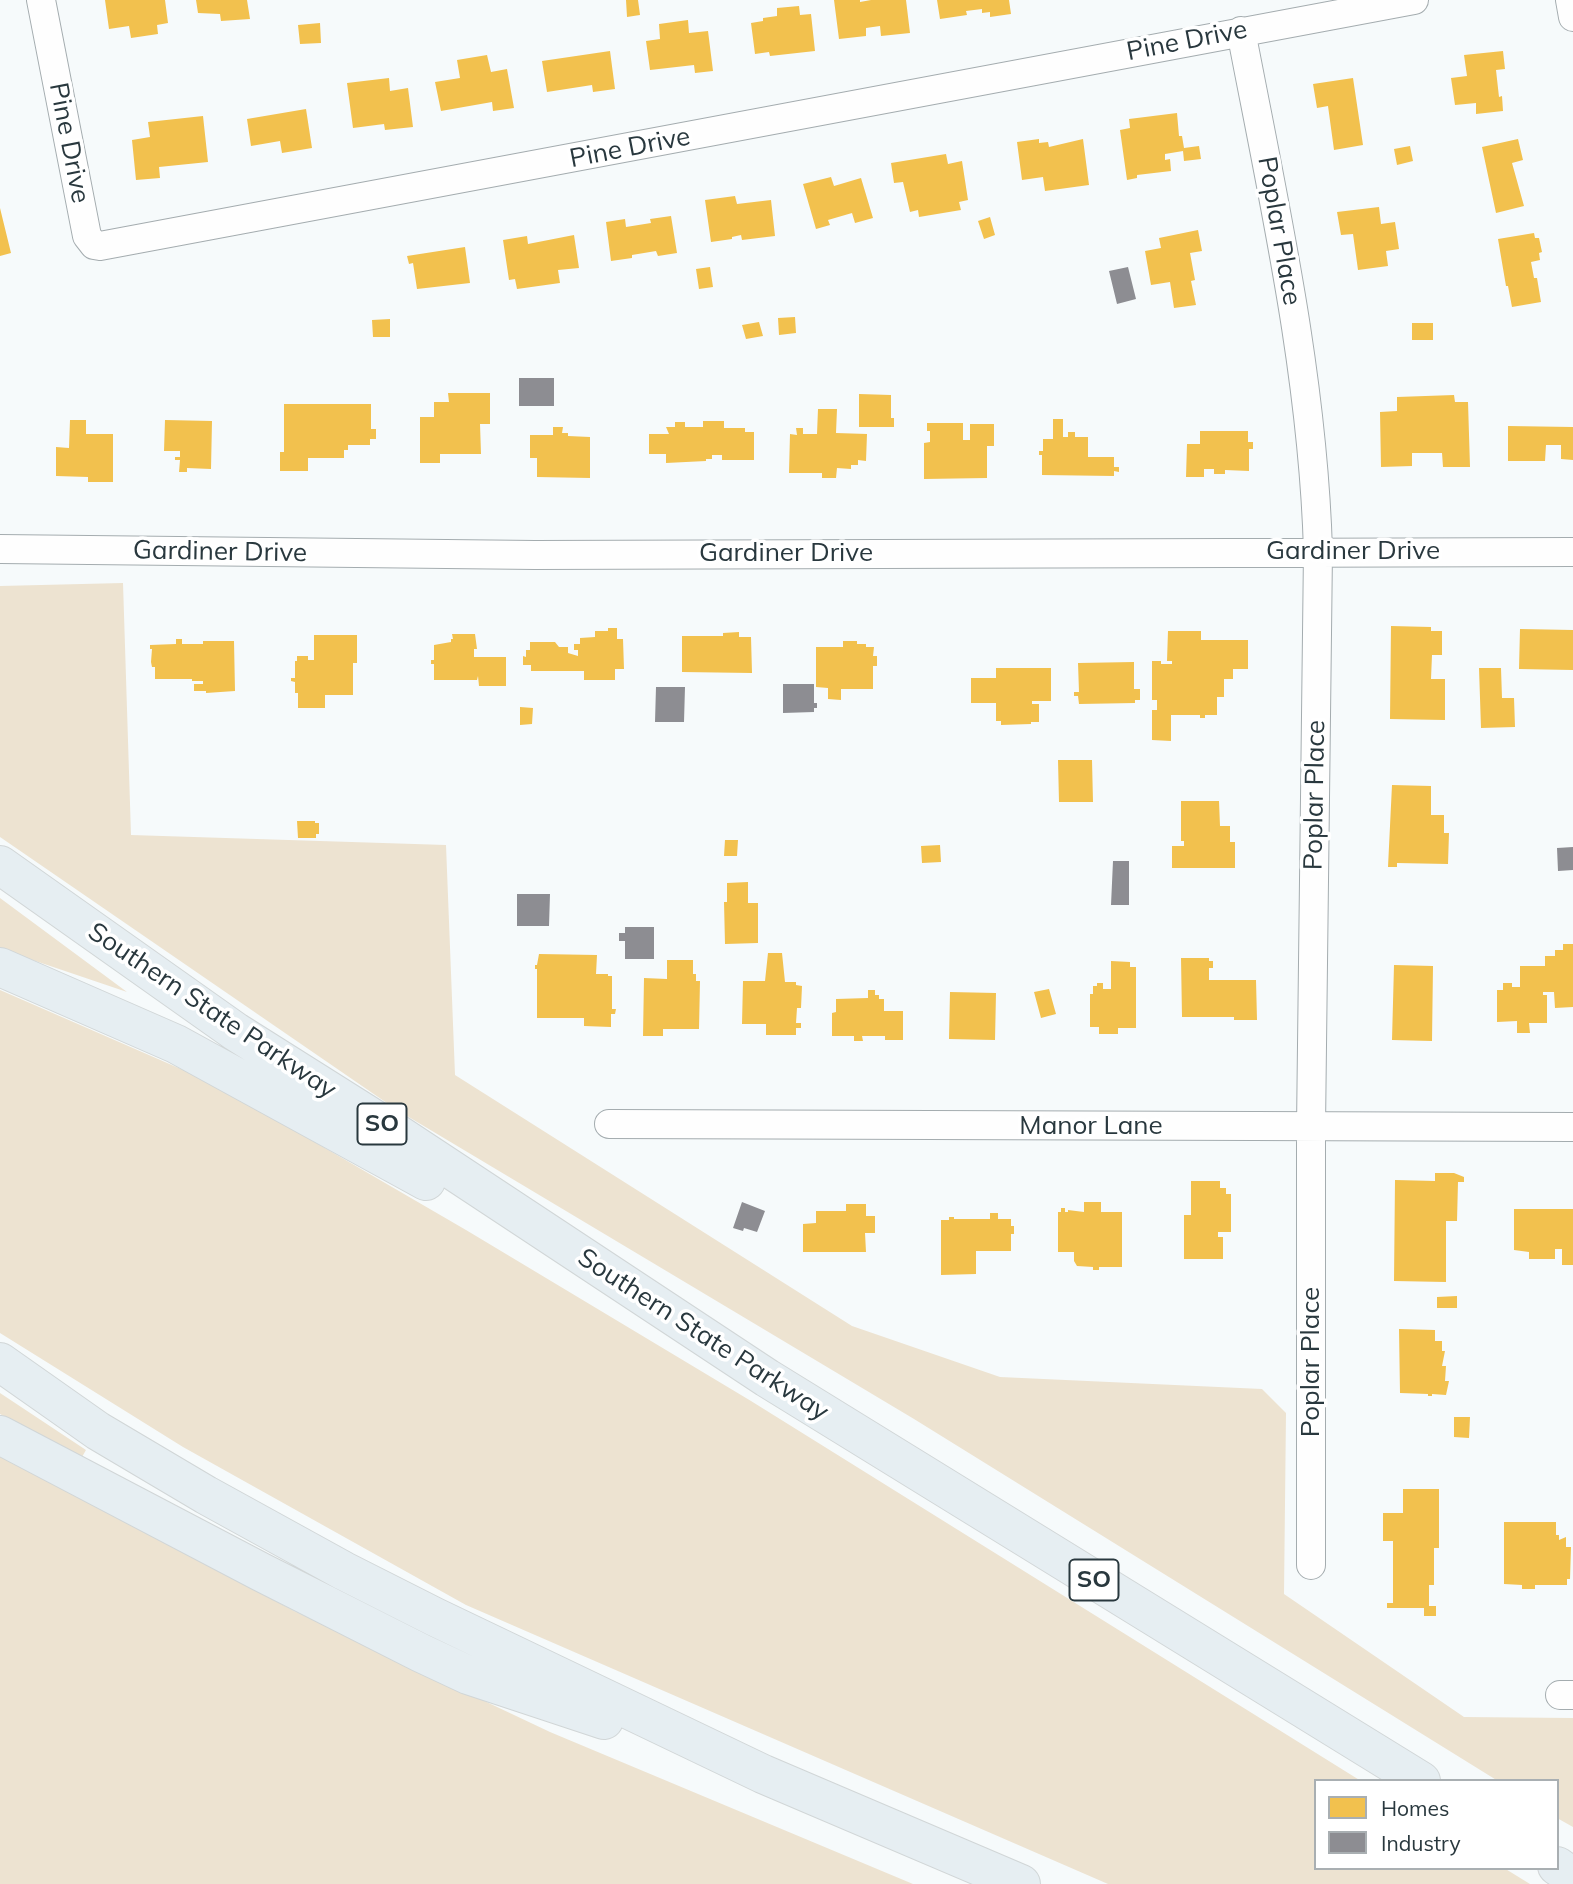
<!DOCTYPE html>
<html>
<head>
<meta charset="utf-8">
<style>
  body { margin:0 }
  #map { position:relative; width:1573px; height:1884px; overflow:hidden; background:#f6fafb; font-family:Mulish,sans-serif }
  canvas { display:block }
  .legend { position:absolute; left:1314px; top:1779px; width:245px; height:91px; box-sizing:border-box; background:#fff; border:2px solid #a9afb2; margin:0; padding:9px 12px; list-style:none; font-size:21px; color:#29383e }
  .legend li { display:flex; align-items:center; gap:14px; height:35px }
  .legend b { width:35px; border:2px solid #a9afb2 }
</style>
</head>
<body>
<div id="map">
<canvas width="1573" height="1884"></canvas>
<ul class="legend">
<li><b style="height:19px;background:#f2c14e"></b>Homes</li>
<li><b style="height:19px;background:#8d8d92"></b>Industry</li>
</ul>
</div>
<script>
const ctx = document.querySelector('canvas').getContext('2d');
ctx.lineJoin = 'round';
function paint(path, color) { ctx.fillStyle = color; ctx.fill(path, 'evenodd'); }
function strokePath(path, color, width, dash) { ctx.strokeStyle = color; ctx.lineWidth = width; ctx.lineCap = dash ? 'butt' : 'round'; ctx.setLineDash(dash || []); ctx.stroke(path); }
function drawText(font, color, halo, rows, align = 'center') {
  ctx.font = font + ' Mulish,sans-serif'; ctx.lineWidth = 7; ctx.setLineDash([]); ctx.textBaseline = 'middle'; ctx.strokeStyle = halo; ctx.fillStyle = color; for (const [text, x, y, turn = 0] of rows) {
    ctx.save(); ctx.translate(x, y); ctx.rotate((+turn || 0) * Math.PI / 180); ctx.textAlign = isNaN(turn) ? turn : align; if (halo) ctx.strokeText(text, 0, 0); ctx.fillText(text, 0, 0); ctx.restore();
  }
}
const green = new Path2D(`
  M123,583L131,835L446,845L455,1075L852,1326L1000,1377L1262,1389L1286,1413L1284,1594L1464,1717L1573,1718V1827L1557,1818V1781H1498L914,1419L397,1110L0,837V586Z
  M0,898L127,992L0,949Z
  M0,990L213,1083L466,1230L751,1401L1361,1781H1316V1868H1504L1530,1884H1108L466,1605L183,1447L0,1333Z
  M0,1393L86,1450L82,1457L0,1414Z
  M0,1454L294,1611L550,1732L913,1884H0Z`);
const homes = new Path2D(`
  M105,0H165L168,23L157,25L158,34L131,38L129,26L109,29Z
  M196,0H247L250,19L221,21L220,14L198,13Z
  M626,0H638L640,15L627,17Z
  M834,0H860V2L871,0H906L910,33L881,36L880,26L866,28V36L839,39Z
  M937,0H1009L1011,14L990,17V12L982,13V9L966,11L967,15L940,19Z
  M799,6L800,15L811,14L815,51L770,56L769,52L755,54L751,23L763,21V18L777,16V8Z
  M688,20L689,33L708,31L713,71L695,73L694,65L650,70L646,41L660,39L659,24Z
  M320,23L321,43L300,44L298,25Z
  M610,51L615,89L593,92L592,85L547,92L542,61Z
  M1503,51L1505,69L1496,70L1499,97L1502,96L1503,111L1476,114V103L1455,105L1451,78L1467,76L1464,55Z
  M487,55L491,72L507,69L514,108L493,111L492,102L441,111L435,82L460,78L457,60Z
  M389,78L390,91L408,88L413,127L385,130L384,124L353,128L347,83Z
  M1353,78L1363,145L1334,150L1328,106L1317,108L1313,84Z
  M306,109L312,148L282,153L280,141L251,146L247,119Z
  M1177,113L1179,136H1182L1184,148L1199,146L1201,159L1184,161L1183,151L1165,154V160L1170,159L1171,171L1137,175V178L1127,180L1120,130L1130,128L1129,119Z
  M203,116L208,162L159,167L160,178L136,180L132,140L150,137L148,122Z
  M1039,139V143L1048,142L1049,147L1083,139L1089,185L1045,191L1043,177L1022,180L1017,142Z
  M1518,139L1523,160L1512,163L1524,206L1496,213L1482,147Z
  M1410,146L1413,161L1397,165L1394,149Z
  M946,154L948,164L962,161L968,200L959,202L961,210L919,217L918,210L910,212L903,182L894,183L891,163Z
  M831,177L834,186L861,178L873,218L855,223L852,213L828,220L830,225L816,229L803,184Z
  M735,196L737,204L771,200L775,236L742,240L741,235L732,237V239L711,242L705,200Z
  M1379,207L1381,224L1395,222L1399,249L1386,251L1388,266L1358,270L1353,234L1341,235L1337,212Z
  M0,208L11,253L0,256Z
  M671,216L677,253L658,256L656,251L632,255V258L611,261L606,222L625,219L626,227L651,223L650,219Z
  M990,217L995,235L984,239L978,221Z
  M1198,230L1202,251L1190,253L1195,280L1191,281L1196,305L1174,308L1170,282L1151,285L1145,251L1161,248L1159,238Z
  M1534,233L1535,238H1539L1542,252L1539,253L1540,260L1531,262L1534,278H1537L1541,302L1512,307L1508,286H1506L1498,239Z
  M574,235L579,268L558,270L560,283L517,289L515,279L509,280L503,240L527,236L528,244Z
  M465,247L470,283L417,289L413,263L409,264L407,256Z
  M710,267L713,287L699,289L696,269Z
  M795,317L796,333L779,335L778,318Z
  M390,319V337H373L372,320Z
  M759,322L763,336L746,339L742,325Z
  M1412,323H1433V340H1412Z
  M448,393H490V424H480L481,454H440V463H420V417H434V402H449Z
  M859,394L891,395V418H894V427H859Z
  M1454,395L1455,402H1468L1470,467H1443L1442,453H1412V466L1381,467L1380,412L1397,411V397Z
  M284,404H371V429H376V439H370V445H348V450H344V458H308V471H280V452H284Z
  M818,409H837L836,433L867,434L866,461L858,460V465H851V469L837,468L836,478H822V473H789L790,434L797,435L796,428H803V434H817Z
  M1053,419H1063V437H1068V432H1075V437H1088V457H1114V467H1119V472L1114,471V476L1042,475V455H1039V451H1043V439H1053Z
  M70,420H86V434H113V482H88V477L56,476V447L69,448Z
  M165,420L212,421L211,469L187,468V472H179L180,460H175V457H180V451H164Z
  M703,421H724V428H745V432H754V460H722V455H712V459H706V461L666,463V454H649V434H669L666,427H675V422H685V427H703Z
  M927,423H963V440H970V424H994V446H987V478L924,479V443L930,442V431H927Z
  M1508,426L1573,427V460L1561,459V445H1546L1545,461H1508Z
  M553,427H563L562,433H568V436L590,437V478L537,477V458H530V435H553Z
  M1200,431H1248V442H1253V449H1249V471L1225,470V474H1214V469H1204V477H1186L1187,444H1200Z
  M1391,626L1431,627V631H1442V655H1432L1431,679H1445V720L1390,719Z
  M608,628H617V639H623L624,669H615V680H584V671H531V665H523V656L526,657V650H530V642H555L559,647H568V653L578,656V650H574V644H580V638L595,637V631H608Z
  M1520,629L1573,630V670L1519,669Z
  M1168,631H1201V640H1248V669H1233V679H1224V697H1217V715H1205V718H1200V715H1171V741L1152,740V710H1157V700H1152V661H1161V664H1172V661H1167Z
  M739,632V637H751L752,673L682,672V636H723V633Z
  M452,634H475L477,649H474V657H506V686H479L478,676L477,680H434V664H431V660H434V645L451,642V639H453Z
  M314,635H357V663H353V695H325V708H298V693H295V682L291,681V678H295V661H297V656H308V660H314Z
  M176,639H182V644H203V641H234L235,691L206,693V691H194V684H203V681H192V679H155V667H152L151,662L152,649H150V645L176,644Z
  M843,641H857V644H866V647H874L873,656H877V666H873V689H841V700L828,699V688L816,687V647H843Z
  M1134,662V689H1140V700H1135V703L1079,704L1078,696H1074V692H1079L1078,663Z
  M996,668H1051V701H1032V704H1039V722H1031V724L1001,725V721H996V703H971V678H996Z
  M1479,668H1501L1502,698H1514L1515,727L1481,728Z
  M520,707L533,708L532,724L520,725Z
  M1058,760H1092L1093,802H1059Z
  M1392,785L1431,786V815H1444V833H1449L1448,864L1397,863V867H1388Z
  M1181,801H1219L1220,826H1230V842H1235V868H1172V846H1184V841H1181Z
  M297,821H315V823H319V834H316V838H298Z
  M725,840H738L737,856H724Z
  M940,845L941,862L922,863L921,846Z
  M748,882V903H758V943L725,944L724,902H727V883Z
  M1563,944H1573V1007L1555,1008L1554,992H1543V995H1547V1023H1529L1530,1033H1517V1021L1497,1022V990H1503V983H1512V987H1520V966H1545V956H1555V950H1563Z
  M768,953H782L785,982H796V985L802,986L801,1008H797L796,1023H801V1028H796V1035H766V1024H742L743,981H765Z
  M539,954L597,955L596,974H608V976H612V1009H616L615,1014H611V1027L584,1026V1018H537V969H535V965H537Z
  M1181,958H1209V961H1213V968H1209V980H1256L1257,1020H1234V1017H1182Z
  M667,960H693V974H696V981H700L699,1029H663V1036H643L644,978L667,979Z
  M1111,961L1130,962V967H1136V1028H1118V1034H1099V1027H1090V994H1093V986H1097V983H1103V989H1111Z
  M1394,965L1433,966L1432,1041L1392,1040Z
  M1049,989L1056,1014L1041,1018L1034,992Z
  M868,990H875V995H879V999H884V1011H903V1040H885V1036H862L863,1041H854V1036H832V1013L836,1012V999L868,998Z
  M950,992L996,993L995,1040L949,1039Z
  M1435,1173H1454L1464,1177V1182H1458L1457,1221H1446V1282L1394,1281L1395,1180L1435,1181Z
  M1191,1181H1220V1188H1226V1194H1231V1232H1218V1237H1223V1259H1184V1215H1191Z
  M1084,1202H1101V1212H1122V1267H1099V1270H1093V1267L1077,1266L1074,1261V1252H1058V1212H1061V1208H1065V1212H1068V1210L1084,1212Z
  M846,1204H866V1216H875V1233H865L866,1252H803V1224L816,1223V1211H846Z
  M1514,1209H1573V1265H1562V1249H1555V1259H1529V1252L1514,1250Z
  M990,1213H998V1219H1011V1226H1014V1234H1011V1251H976V1274L941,1275V1220H949V1217H954V1219H990Z
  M1457,1296V1308H1437V1297Z
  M1399,1329L1435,1330V1341H1442V1351H1445L1442,1366H1446L1445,1381H1449L1446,1395L1432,1394V1396H1428V1394L1400,1393Z
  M1454,1417H1470L1469,1438L1454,1437Z
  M1403,1489H1439V1548H1434V1585H1429V1606H1436V1616H1424V1608H1387V1603H1393V1541H1383V1513H1403Z
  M1504,1522H1556V1535H1559V1540L1566,1537V1547H1571L1570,1579H1567V1585H1535V1589H1522V1585L1504,1584Z`);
const industry = new Path2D(`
  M1128,267L1136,299L1117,304L1109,271Z
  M519,378H554V406H519Z
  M783,684H814V703H817V708H814V712L783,713Z
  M656,687H685L684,722H655Z
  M1573,847V870L1558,871L1557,848Z
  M1113,861H1129V905H1111Z
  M517,894H550L549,926H517Z
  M625,927H654V959H625V941H619V933H625Z
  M742,1202L765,1211L757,1232L744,1228L743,1231L733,1228Z`);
const street = new Path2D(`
  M41,0L87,236L94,245L100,246L1414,0
  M1570,0L1573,17
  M1241,31C1274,203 1313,376 1318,551L1311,1127V1565
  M0,549L535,555L1573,552
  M609,1124L1573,1127
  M1560,1695H1573`);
const highway = new Path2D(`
  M0,865L236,1032L393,1131L767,1378L1421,1781
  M0,967L176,1044L426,1181
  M0,1362L98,1431L206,1495L344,1571L435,1617L763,1774L1021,1884
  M0,1435L261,1572L421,1653L468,1675L604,1720
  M1557,1866L1573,1877`);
const shields = [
  [382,1124,49],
  [1094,1580,49]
];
const shieldNames = [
  ["SO",382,1124],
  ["SO",1094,1580]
];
const streetNames = [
  ["Pine Drive",1187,41,-11],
  ["Pine Drive",69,143,79],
  ["Pine Drive",630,148,-11],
  ["Poplar Place",1279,231,80],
  ["Gardiner Drive",1353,551],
  ["Gardiner Drive",220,552,1],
  ["Gardiner Drive",786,553],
  ["Poplar Place",1315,795,-89],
  ["Southern State Parkway",212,1011,34],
  ["Manor Lane",1091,1126],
  ["Southern State Parkway",703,1335,33],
  ["Poplar Place",1311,1362,-90]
];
paint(green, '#ede3d1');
paint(homes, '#f2c14e');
paint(industry, '#8d8d92');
strokePath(street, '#a4acaf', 30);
strokePath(highway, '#d1d6d7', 40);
strokePath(street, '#fefefe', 28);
strokePath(highway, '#e6eef2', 38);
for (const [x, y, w] of shields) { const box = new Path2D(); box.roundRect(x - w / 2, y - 20.5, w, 41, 5); ctx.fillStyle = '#fff'; ctx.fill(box); strokePath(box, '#29383e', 2); }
drawText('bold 24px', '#29383e', null, shieldNames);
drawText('26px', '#29383e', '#fff', streetNames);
</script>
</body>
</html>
